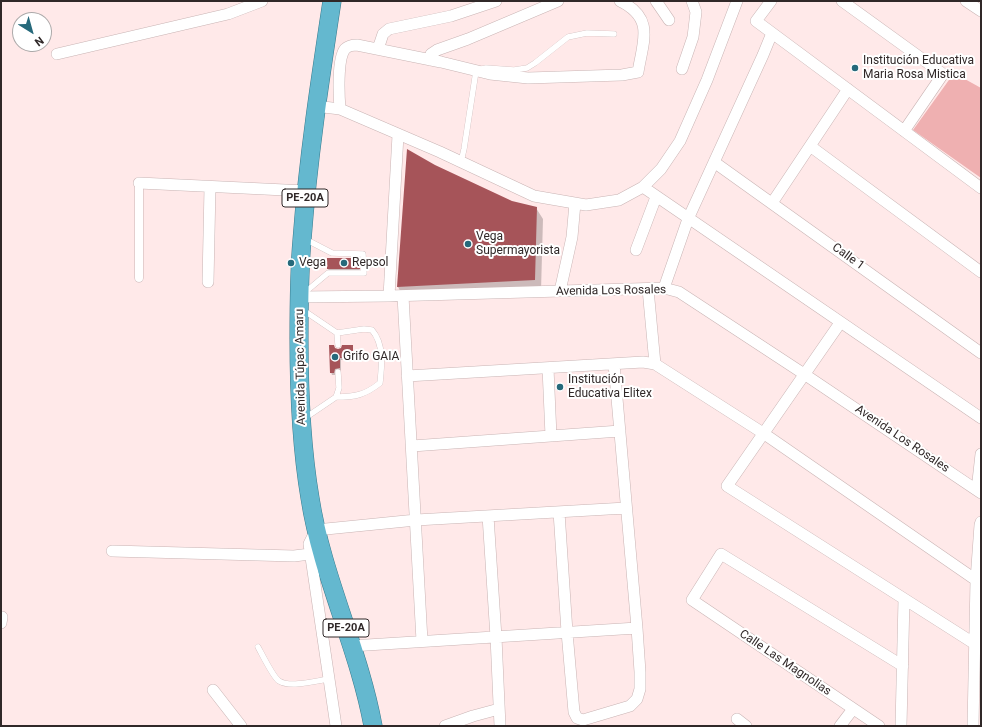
<!DOCTYPE html>
<html>
<head>
<meta charset="utf-8">
<style>
  body { margin:0 }
  #map { position:relative; width:982px; height:727px; overflow:hidden; background:#ffe9e9; font-family:Roboto,sans-serif }
  canvas { display:block }
  .frame { position:absolute; inset:0; border:2px solid #302828; pointer-events:none }
  .north { position:absolute; left:12px; top:12px; width:40px; height:40px; box-sizing:border-box; background:#fff; border:1px solid #aca9a9; border-radius:50%; rotate:143deg; font-size:11px; font-weight:700; line-height:16px; text-align:center; color:#302828 }
  .north::after { content:''; display:block; margin:auto; width:14px; height:18px; background:#26697b; clip-path:polygon(50% 0,100% 100%,50% 72%,0 100%) }
</style>
</head>
<body>
<div id="map">
<canvas width="982" height="727"></canvas>
<div class="frame"></div>
<div class="north">N</div>
</div>
<script>
const ctx = document.querySelector('canvas').getContext('2d');
ctx.lineJoin = 'round';
function paint(path, color) { ctx.fillStyle = color; ctx.fill(path, 'evenodd'); }
function strokePath(path, color, width, dash) { ctx.strokeStyle = color; ctx.lineWidth = width; ctx.lineCap = dash ? 'butt' : 'round'; ctx.setLineDash(dash || []); ctx.stroke(path); }
function drawText(font, color, halo, rows, align = 'center') {
  ctx.font = font + ' Roboto,sans-serif'; ctx.lineWidth = 4; ctx.setLineDash([]); ctx.textBaseline = 'middle'; ctx.strokeStyle = halo; ctx.fillStyle = color; for (const [text, x, y, turn = 0] of rows) {
    ctx.save(); ctx.translate(x, y); ctx.rotate((+turn || 0) * Math.PI / 180); ctx.textAlign = isNaN(turn) ? turn : align; if (halo) ctx.strokeText(text, 0, 0); ctx.fillText(text, 0, 0); ctx.restore();
  }
}
const green = new Path2D(`
  M954,73L981,88V178L913,130Z`);
const shadow = new Path2D(`
  M408,151L435,166L511,202L536,208L543,219L541,291L404,298L398,287Z
  M358,259L360,271H329L328,269Z
  M352,346L354,360H341V370H337L335,375H332L331,372L335,349L338,350Z`);
const building = new Path2D(`
  M407,149L435,165L512,201L537,207L535,280L397,287Z
  M327,258H359L360,269H327Z
  M329,345H334L335,348L338,349L341,348L342,345H353V358H340V368L335,369L334,373H330Z`);
const service = new Path2D(`
  M482,69L486,68L514,70L527,68L535,63L568,37L587,33L614,34
  M461,162L464,149L476,71
  M303,294L328,273H364L363,254L332,253L305,239
  M303,310L337,333L338,345
  M336,397C355,397 365,395 380,383C382,365 384,344 372,330L364,329L337,333
  M305,418L336,397L339,388L338,372
  M258,647C262,654 273,677 279,681C290,688 316,681 328,679`);
const pedestrian = new Path2D(`
  M139,278V183`);
const minor = new Path2D(`
  M656,1L669,20
  M771,1L756,21L981,188
  M842,1L943,74L904,131
  M966,1L981,11
  M378,49L383,34L389,29L451,16L496,1
  M57,54L228,14L262,1
  M430,60L431,54L437,50L468,39L558,1
  M682,69L693,37L696,12L692,1
  M315,106L340,109L440,152L534,196L586,205L619,200L643,187L661,169L680,141L707,80L737,1
  M340,109C339,97 337,59 345,49C348,46 352,45 357,45L441,62L490,74L528,78L622,75L638,72C643,41 655,18 620,1
  M810,146L981,272
  M714,162L981,353
  M139,183L306,191
  M643,187L981,418
  M772,203L848,89
  M636,250L656,197
  M208,282L210,187
  M664,288L688,219L763,55L772,33
  M648,289L655,364
  M560,291L572,237L575,203
  M389,296L398,135
  M403,296L422,641
  M300,297L389,296L664,288L679,292L804,374L981,493
  M840,323L727,486L975,644
  M548,368L551,436
  M407,376L643,362L655,364L763,433L976,580
  M412,446L620,431
  M977,490L981,454
  M559,512L567,632L574,712L577,718L583,720L630,706L637,699L640,689V672L637,628L614,364
  M488,516L496,637L500,726
  M112,551L294,556L310,554
  M1,623L2,617
  M351,646L637,628
  M213,690L241,726
  M737,719L746,726
  M336,726L309,544L316,530L416,520L626,508
  M445,726L473,716L499,709
  M840,726L853,709
  M879,726L692,600L721,554L903,666
  M901,726L904,599
  M973,726L976,580L980,525L981,522`);
const trunk = new Path2D(`
  M332,1C320,80 308,159 302,240C299,273 299,306 299,339C299,393 301,445 310,498C322,576 359,649 373,726`);
const markers = [
  [855,68,4,"#26697b"],
  [468,244,4,"#26697b"],
  [291,263,4,"#26697b"],
  [344,263,4,"#26697b"],
  [335,357,4,"#26697b"],
  [560,387,4,"#26697b"]
];
const shields = [
  [305,198,46],
  [346,628,46]
];
const shieldNames = [
  ["PE-20A",305,198],
  ["PE-20A",346,628]
];
const poiNames = [
  ["Institución Educativa",863,61],
  ["Maria Rosa Mistica",863,75],
  ["Vega",476,237],
  ["Supermayorista",476,251],
  ["Vega",299,263],
  ["Repsol",352,263],
  ["Grifo GAIA",343,357],
  ["Institución",568,380],
  ["Educativa Elitex",568,394]
];
const streetNames = [
  ["Calle 1",848,257,36],
  ["Avenida Los Rosales",611,291,-1],
  ["Avenida Túpac Amaru",301,367,-91],
  ["Avenida Los Rosales",902,439,34],
  ["Calle Las Magnolias",785,663,34]
];
paint(green, '#efb0b1');
paint(shadow, '#0003');
paint(building, '#a65459');
strokePath(service, '#c9b4b4', 6);
strokePath(pedestrian, '#c9b4b4', 9);
strokePath(minor, '#c9b4b4', 12);
strokePath(trunk, '#387b8d', 19);
strokePath(service, '#fff', 5.5);
strokePath(pedestrian, '#fff', 8);
strokePath(minor, '#fff', 11);
strokePath(trunk, '#64b8cf', 18);
for (const [x, y, r, color] of markers) { const dot = new Path2D(); dot.arc(x, y, r, 0, 2 * Math.PI); ctx.fillStyle = color; ctx.fill(dot); strokePath(dot, '#fff', 1.5); }
for (const [x, y, w] of shields) { const box = new Path2D(); box.roundRect(x - w / 2, y - 9, w, 18, 3); ctx.fillStyle = '#fff'; ctx.fill(box); strokePath(box, '#302828', 1); }
drawText('bold 11px', '#302828', null, shieldNames);
drawText('12px', '#302828', '#fff', poiNames, 'left');
drawText('12px', '#302828', '#fff', streetNames);
</script>
</body>
</html>
